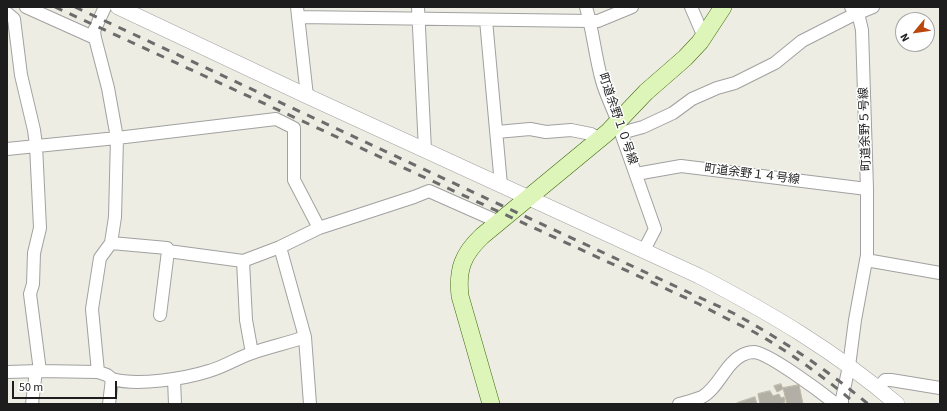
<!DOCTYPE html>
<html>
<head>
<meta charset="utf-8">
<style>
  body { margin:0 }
  #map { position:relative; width:947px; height:411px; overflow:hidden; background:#edede3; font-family:"Source Sans 3",sans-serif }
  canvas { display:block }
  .frame { position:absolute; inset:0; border:8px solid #1d1d1d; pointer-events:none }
  .north { position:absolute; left:895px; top:12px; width:40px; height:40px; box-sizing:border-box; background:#fff; border:1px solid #a5a5a5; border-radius:50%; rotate:241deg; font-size:11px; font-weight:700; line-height:16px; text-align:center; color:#1d1d1d }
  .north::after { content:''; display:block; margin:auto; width:14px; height:18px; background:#bc470d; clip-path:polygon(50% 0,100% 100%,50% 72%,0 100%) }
  .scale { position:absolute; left:12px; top:381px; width:105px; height:18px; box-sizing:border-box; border:2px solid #1d1d1d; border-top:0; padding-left:5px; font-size:12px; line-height:14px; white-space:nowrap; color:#1d1d1d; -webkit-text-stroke:3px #fff; paint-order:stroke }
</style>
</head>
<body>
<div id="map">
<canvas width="947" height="411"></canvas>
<div class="frame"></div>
<div class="north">N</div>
<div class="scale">50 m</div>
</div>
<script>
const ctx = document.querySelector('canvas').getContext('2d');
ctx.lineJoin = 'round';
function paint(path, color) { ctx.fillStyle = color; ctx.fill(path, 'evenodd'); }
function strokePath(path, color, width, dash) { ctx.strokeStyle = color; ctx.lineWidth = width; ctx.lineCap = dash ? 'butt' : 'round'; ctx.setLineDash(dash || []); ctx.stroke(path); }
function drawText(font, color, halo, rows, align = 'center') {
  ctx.font = font + ' "Source Sans 3","Noto Sans JP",sans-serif'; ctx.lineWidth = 3; ctx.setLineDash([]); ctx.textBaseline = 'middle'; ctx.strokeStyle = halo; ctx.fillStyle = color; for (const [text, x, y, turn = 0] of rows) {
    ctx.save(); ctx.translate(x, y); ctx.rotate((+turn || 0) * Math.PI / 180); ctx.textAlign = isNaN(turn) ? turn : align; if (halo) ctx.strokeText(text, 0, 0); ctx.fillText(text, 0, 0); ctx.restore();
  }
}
const building = new Path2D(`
  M781,384L783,389L777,392L774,386Z
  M799,385L803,404H787L783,388Z
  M770,391L773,396L779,394L781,398L784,397L785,402L781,404H760L758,394Z
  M755,397L757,404H737V403Z`);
const minor = new Path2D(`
  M26,7L95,38
  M297,7L307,96
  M418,7L425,150
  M586,7C593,31 595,56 602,81C607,99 617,115 621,133L655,229L644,250
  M691,7L704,37
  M7,13L14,19L21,75L34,130L36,145L40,228L34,253L33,284L30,294L40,371
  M298,17L590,21H598L632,7
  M486,20L501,185
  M497,132L530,129L546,132L571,130L591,134L600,139
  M621,133L643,127L673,113L692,99L717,88L735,83L775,63L802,41L851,16L873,7
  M7,149L117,138L276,119L294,128V180L319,228L414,197L429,191L499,222
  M636,174L681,166L867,189
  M111,243L167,248L168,251L243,261L280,247L319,228
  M280,247L305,337L310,404
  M866,260L940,273
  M243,261L246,320L252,353
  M160,315L168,251
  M7,372L40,371L98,372L107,375L112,379L109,404
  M98,372L92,309L100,258L111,243L115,217L117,138L108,88L95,38L94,31L105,7
  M112,379C137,386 184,379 209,371C224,367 237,358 252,353C269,347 288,343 305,337
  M174,379L175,404
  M878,388L885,380H891L940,388
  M32,404L36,371
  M679,404C686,402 695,400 702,397C714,391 723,372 732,363C737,357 746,352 754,352C769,353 822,393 836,404
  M842,404V399L849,366L855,320L867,255V189L862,30L858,13L851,7`);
const tertiary = new Path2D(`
  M118,7L307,96L699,276C770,313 835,351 897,404`);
const secondary = new Path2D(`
  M491,404L460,296C457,269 463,254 482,236L608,132L646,92L685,58L700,42L723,7`);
const rail = new Path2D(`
  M55,7L699,304C717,314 736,323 754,332C790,352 825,378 856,404
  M75,7L733,313C781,339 826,369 868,404`);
const streetNames = [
  ["町道余野１０号線",617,119,71],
  ["町道余野５号線",866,129,-92],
  ["町道余野１４号線",752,175,7]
];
paint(building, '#b2b0a6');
strokePath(building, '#beb8a6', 1);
strokePath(minor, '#a1a1a1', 14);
strokePath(tertiary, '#a1a1a1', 16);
strokePath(secondary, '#426c0c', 18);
strokePath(minor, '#fff', 12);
strokePath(tertiary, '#fff', 15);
strokePath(secondary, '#def5b9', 17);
strokePath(rail, '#6b6b6b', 3, [8, 8]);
drawText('12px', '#1d1d1d', '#fff', streetNames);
</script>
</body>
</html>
